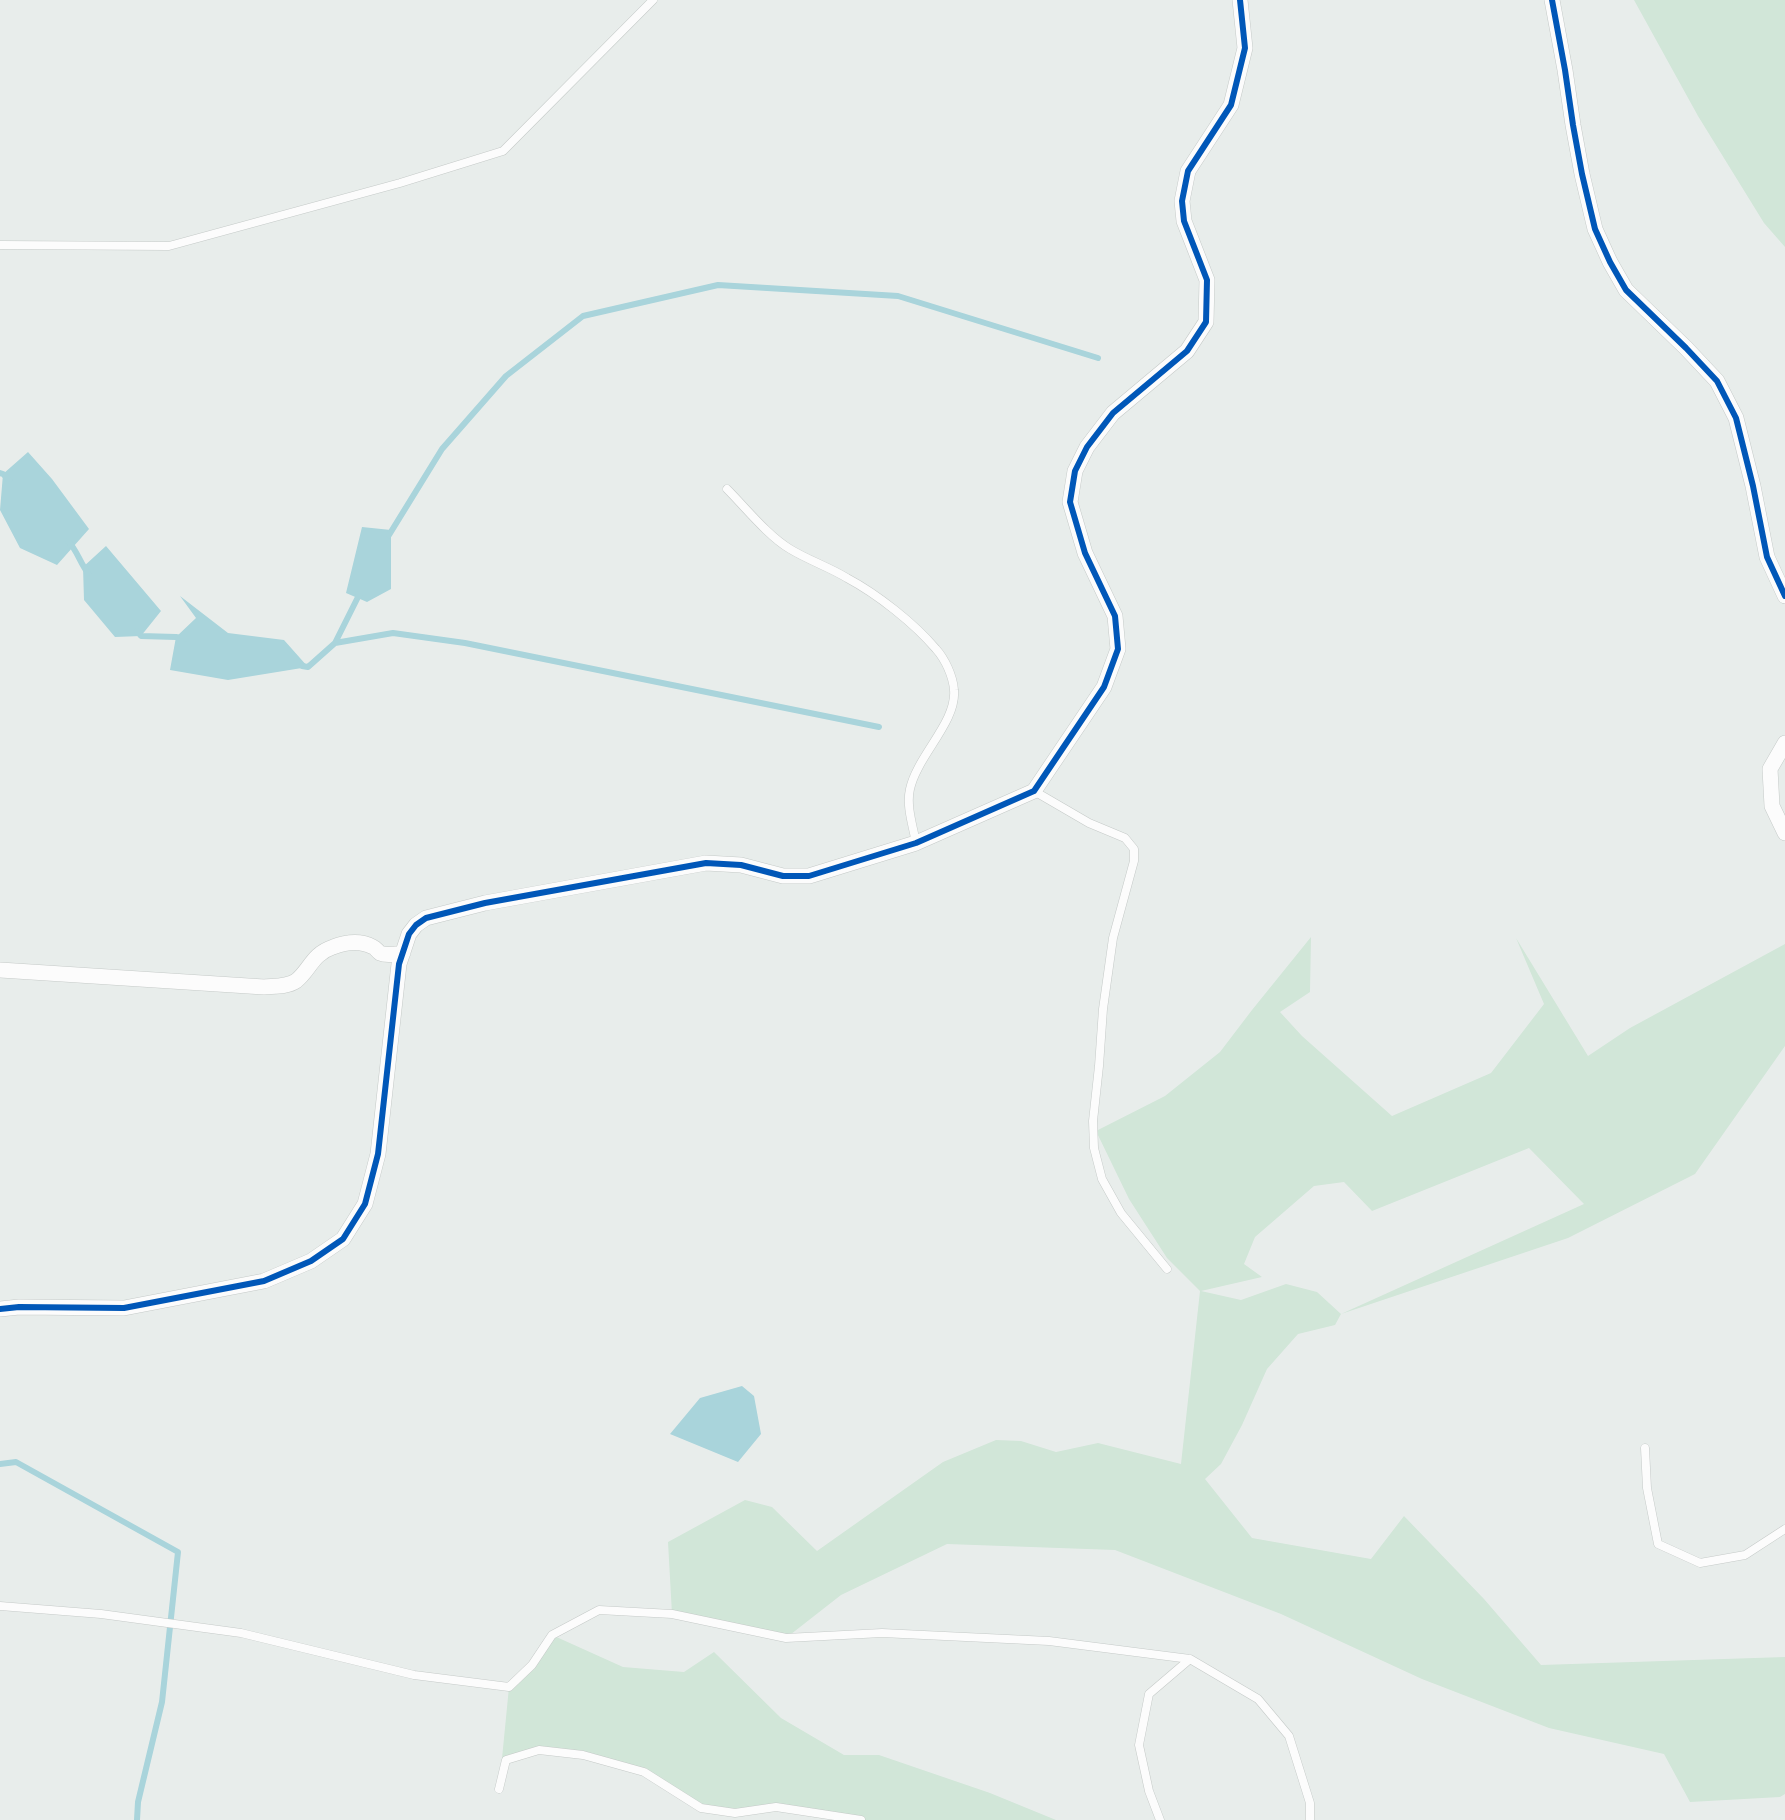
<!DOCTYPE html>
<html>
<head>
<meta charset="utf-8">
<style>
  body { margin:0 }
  canvas { display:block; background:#e8edeb }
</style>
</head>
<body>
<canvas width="1785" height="1820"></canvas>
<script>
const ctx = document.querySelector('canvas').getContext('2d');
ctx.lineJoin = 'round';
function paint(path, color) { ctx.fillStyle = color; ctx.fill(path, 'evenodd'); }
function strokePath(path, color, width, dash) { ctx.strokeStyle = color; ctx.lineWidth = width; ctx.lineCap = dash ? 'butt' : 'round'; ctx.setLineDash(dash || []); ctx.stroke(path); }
const green = new Path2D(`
  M1634,0H1785V247L1764,223L1698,116Z
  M1311,937L1310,992L1280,1012L1302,1036L1392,1116L1491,1073L1544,1004L1516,938L1588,1056L1630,1028L1785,944V1046L1695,1174L1568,1238L1341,1314L1335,1325L1298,1334L1267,1369L1242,1425L1221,1464L1205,1479L1252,1538L1371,1559L1404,1516L1484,1599L1541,1665L1785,1657V1794L1780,1797L1690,1802L1664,1754L1549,1728L1422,1679L1281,1614L1115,1550L947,1544L841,1595L786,1638L672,1614L668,1542L745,1500L772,1507L817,1551L943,1462L996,1440L1021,1441L1056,1452L1098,1443L1181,1464L1200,1291L1167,1258L1129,1199L1096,1131L1165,1096L1220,1052L1252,1010ZM1529,1148L1584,1204L1341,1314L1317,1292L1286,1284L1241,1300L1201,1291L1262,1277L1244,1264L1255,1237L1314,1186L1344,1182L1372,1211Z
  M552,1635L623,1667L684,1672L714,1652L781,1718L844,1755H879L990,1793L1056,1820H861L776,1807L735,1813L701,1808L644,1772L583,1755L539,1750L506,1760L499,1789L509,1687Z`);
const water = new Path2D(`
  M28,452L52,479L89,529L57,565L20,548L0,510L3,474Z
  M362,527L391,530V589L367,602L346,593Z
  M106,546L161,611L141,636L115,637L84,600L83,567Z
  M180,596L228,633L284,640L308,667L228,680L170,670L176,637L196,618Z
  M742,1386L754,1396L761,1434L738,1462L670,1434L700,1398Z`);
const stream = new Path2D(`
  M0,473L3,474L9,480
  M389,535L442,449L506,376L583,316L718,285L898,296L1098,358
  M68,541C77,550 80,563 88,573
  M137,631L141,636L176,637L184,639
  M335,643L393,633L465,643L879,727
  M302,666L308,667L335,643L360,593
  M0,1464L16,1462L178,1552L162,1702L138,1802L137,1820`);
const lane = new Path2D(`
  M0,245L169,246L400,183L503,151L653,0
  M727,489C745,507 768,536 790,549C808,560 829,567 847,578C877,594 914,623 936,649C945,659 953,676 954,690C957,722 917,756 910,789C906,806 913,826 916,843
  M1034,791L1089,823L1125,838L1134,849V861L1113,938L1103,1009L1099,1066L1093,1121L1094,1148L1102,1179L1121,1213L1167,1269
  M1645,1448L1647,1488L1658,1544L1700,1563L1745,1555L1785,1529
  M0,1606L101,1614L241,1633L414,1675L509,1687L532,1665L552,1635L599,1610L672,1614L786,1638L882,1633L1049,1641L1190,1659L1258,1699L1289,1736L1310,1803V1820
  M499,1789L506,1760L539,1750L583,1755L644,1772L701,1808L735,1813L776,1807L861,1820
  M1160,1820L1149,1791L1139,1745L1149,1694L1190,1659`);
const street = new Path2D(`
  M1552,0L1565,70L1573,125L1582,174L1595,229L1610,262L1626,290L1686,348L1717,381L1736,418L1753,486L1767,557L1785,596
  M1785,743L1770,769L1772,806L1785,833
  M0,970L264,987C274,986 287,987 296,981C310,970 312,954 333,947C346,942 360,940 373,947C376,948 377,951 380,953C386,956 396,954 403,953
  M0,1309L19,1307L124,1308L264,1281L311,1261L343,1239L365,1204L378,1154L399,964L409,934L416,925L426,918L485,903L706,863L741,865L783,876H809L916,843L1034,791L1104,687L1118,649L1115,616L1085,553L1070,502L1075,471L1087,447L1113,413L1187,351L1206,322L1207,280L1184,221L1182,201L1188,171L1231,105L1245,48L1240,0`);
const cycleway = new Path2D(`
  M1552,0L1565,70L1573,125L1582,174L1595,229L1610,262L1626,290L1686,348L1717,381L1736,418L1753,486L1767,557L1785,596
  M0,1309L19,1307L124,1308L264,1281L311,1261L343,1239L365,1204L378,1154L399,964L409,934L416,925L426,918L485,903L706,863L741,865L783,876H809L916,843L1034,791L1104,687L1118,649L1115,616L1085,553L1070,502L1075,471L1087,447L1113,413L1187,351L1206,322L1207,280L1184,221L1182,201L1188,171L1231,105L1245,48L1240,0`);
paint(green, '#d1e6d8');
paint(water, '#a9d4db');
strokePath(stream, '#a9d4db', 6);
strokePath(lane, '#c5cac8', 9);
strokePath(street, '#c5cac8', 16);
strokePath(lane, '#fcfcfc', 8);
strokePath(street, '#fcfcfc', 15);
strokePath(cycleway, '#0057b8', 6);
</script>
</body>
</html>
